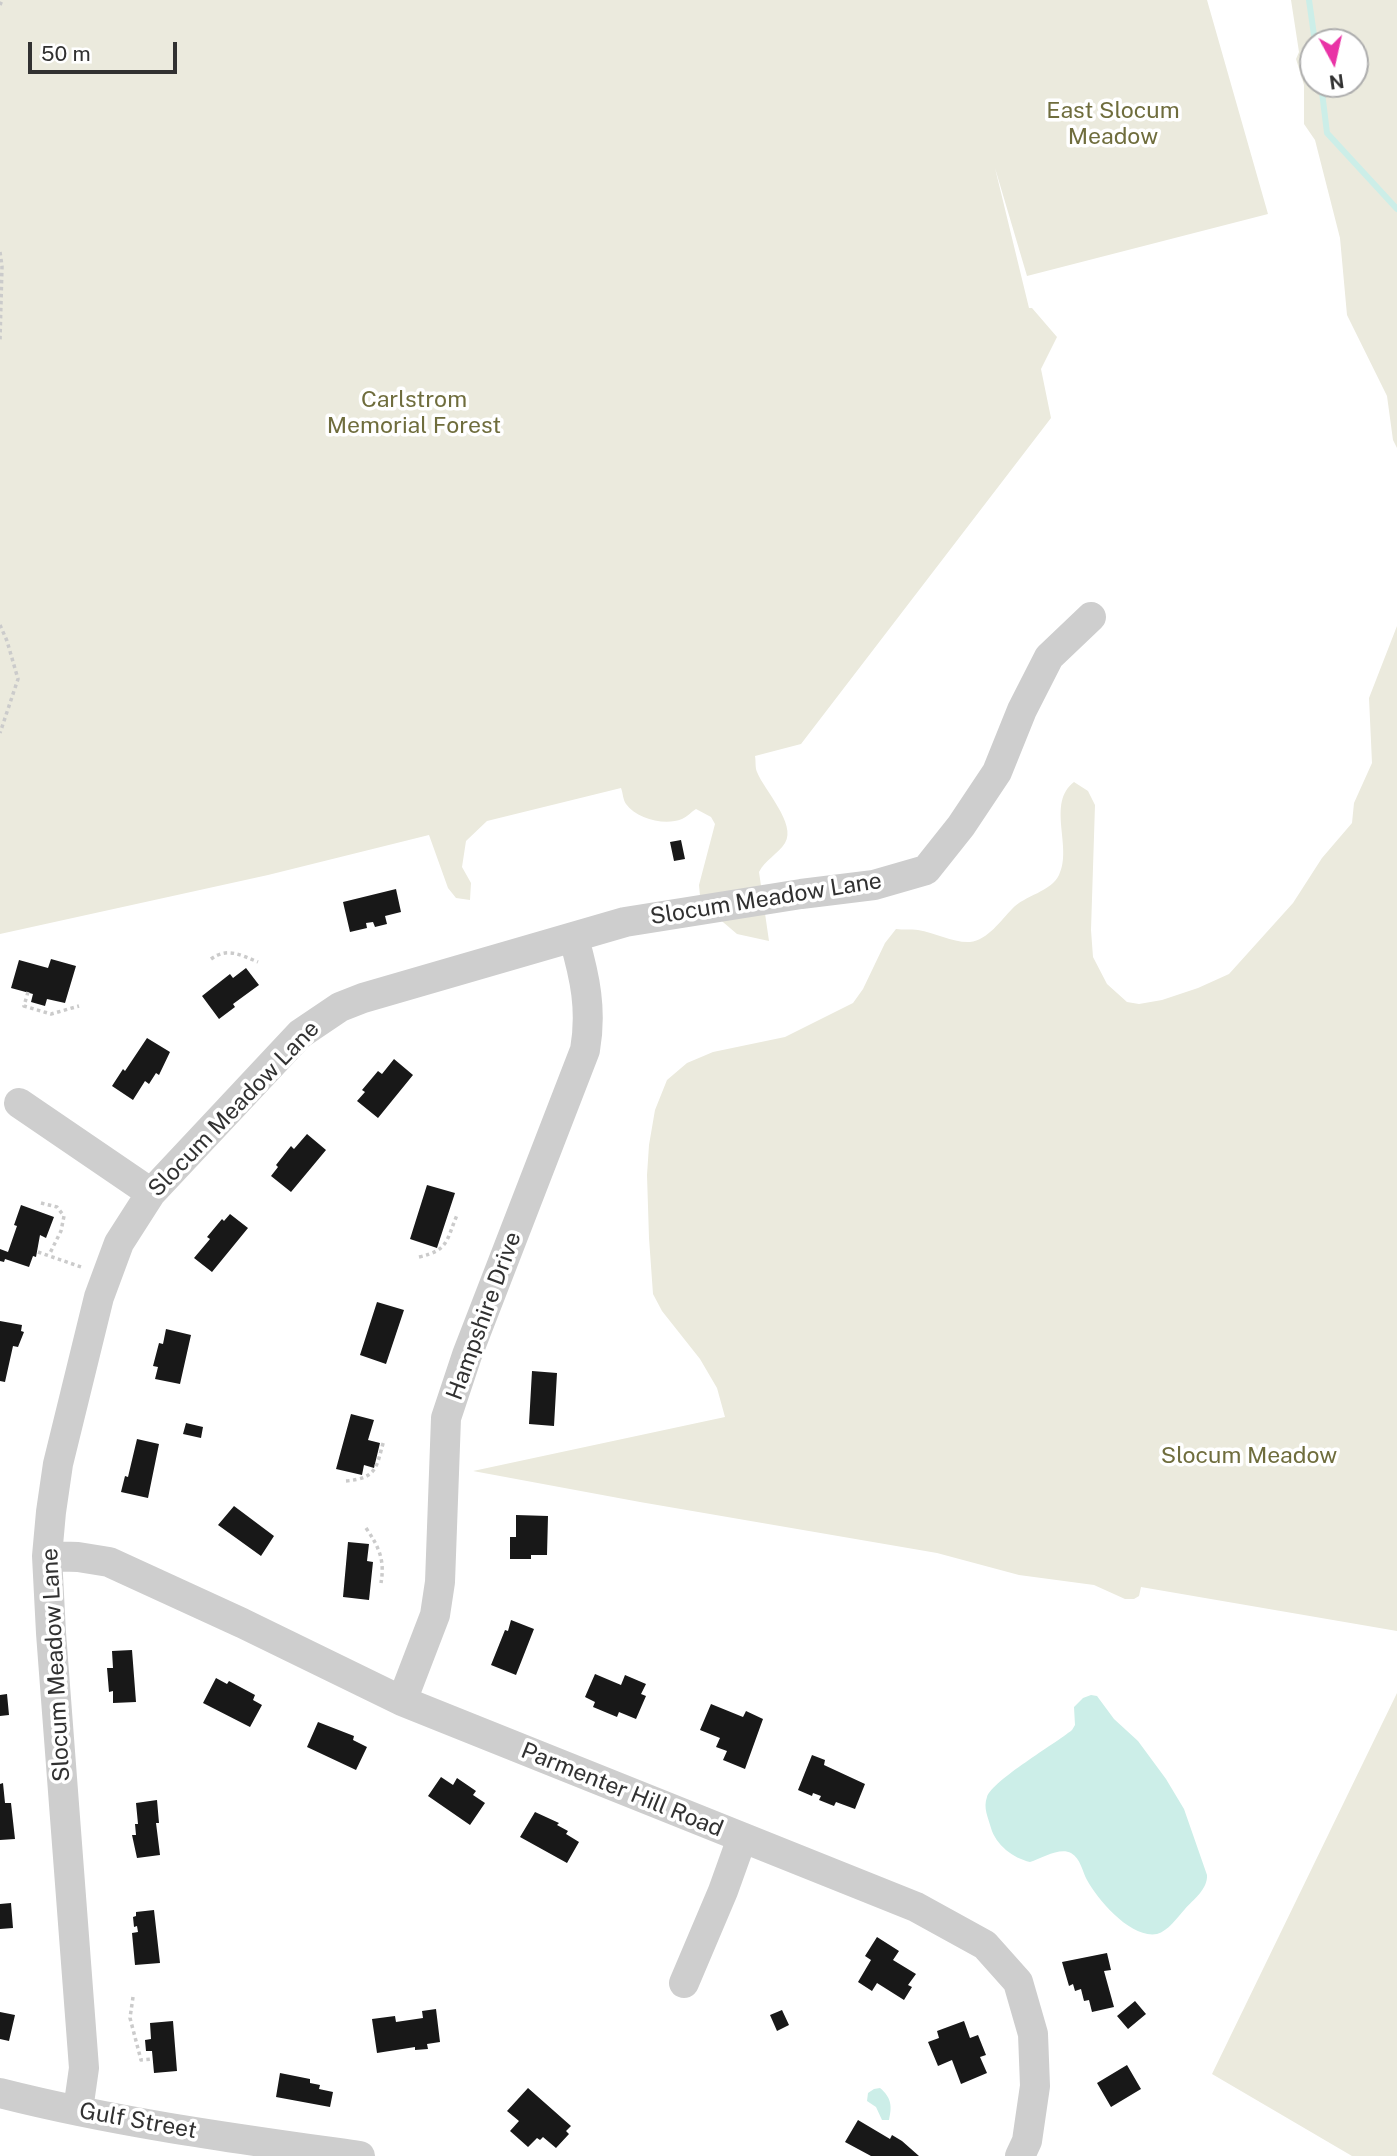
<!DOCTYPE html>
<html>
<head>
<meta charset="utf-8">
<style>
  body { margin:0 }
  #map { position:relative; width:1397px; height:2156px; overflow:hidden; background:#fff; font-family:"Public Sans",sans-serif }
  canvas { display:block }
  .north { position:absolute; left:1299px; top:28px; width:70px; height:70px; box-sizing:border-box; background:#fff; border:2px solid #adadad; border-radius:50%; rotate:172deg; font-size:19px; font-weight:700; line-height:28px; text-align:center; color:#313131 }
  .north::after { content:''; display:block; margin:auto; width:24px; height:32px; background:#e933a6; clip-path:polygon(50% 0,100% 100%,50% 72%,0 100%) }
  .scale { position:absolute; left:28px; top:42px; width:149px; height:32px; box-sizing:border-box; border:4px solid #313131; border-top:0; padding-left:9px; font-size:21px; line-height:24px; white-space:nowrap; color:#313131; -webkit-text-stroke:5px #fff; paint-order:stroke }
</style>
</head>
<body>
<div id="map">
<canvas width="1397" height="2156"></canvas>
<div class="north">N</div>
<div class="scale">50 m</div>
</div>
<script>
const ctx = document.querySelector('canvas').getContext('2d');
ctx.lineJoin = 'round';
function paint(path, color) { ctx.fillStyle = color; ctx.fill(path, 'evenodd'); }
function strokePath(path, color, width, dash) { ctx.strokeStyle = color; ctx.lineWidth = width; ctx.lineCap = dash ? 'butt' : 'round'; ctx.setLineDash(dash || []); ctx.stroke(path); }
function drawText(font, color, halo, rows, align = 'center') {
  ctx.font = font + ' "Public Sans",sans-serif'; ctx.lineWidth = 7; ctx.setLineDash([]); ctx.textBaseline = 'middle'; ctx.strokeStyle = halo; ctx.fillStyle = color; for (const [text, x, y, turn = 0] of rows) {
    ctx.save(); ctx.translate(x, y); ctx.rotate((+turn || 0) * Math.PI / 180); ctx.textAlign = isNaN(turn) ? turn : align; if (halo) ctx.strokeText(text, 0, 0); ctx.fillText(text, 0, 0); ctx.restore();
  }
}
const green = new Path2D(`
  M0,0H1207L1268,214L1027,276L995,168L1029,308H1032L1057,337L1041,369L1051,418L801,744L755,756C756,761 755,768 757,772C764,790 797,824 785,843C778,854 765,860 759,872L769,941L737,934L703,905L700,896L699,885L715,824L711,817L696,809C691,812 687,817 682,819C665,826 637,819 626,804C623,800 623,793 621,788L487,821L466,841L462,867L471,883L470,900L456,898L448,888L429,835L268,875L0,934Z
  M1291,0H1397V448L1393,440L1387,396L1347,315L1340,238L1315,140L1304,124V85L1296,59L1299,52ZM1313,42H1355V84H1313Z
  M1397,626V1631L1141,1587L1139,1596L1134,1599H1125L1094,1585L1019,1575L937,1553L640,1502L473,1471L725,1417L717,1388L700,1359L662,1311L653,1294L649,1238L647,1175L649,1145L655,1110L667,1080L687,1063L713,1052L785,1037L853,1003L863,989L885,943L896,929C903,930 911,929 918,930C935,933 954,943 970,942C988,940 1001,920 1012,909C1025,895 1051,892 1059,875C1073,847 1046,803 1074,782L1088,791L1095,805L1091,930L1093,957L1107,984L1127,1002L1139,1004L1162,1000L1198,988L1229,974L1293,903L1322,858L1352,823L1354,803L1372,763L1369,698Z
  M1397,1693V2156H1352L1212,2074Z`);
const water = new Path2D(`
  M1091,1695L1097,1696L1114,1719L1138,1741L1166,1779L1184,1809L1207,1875C1208,1889 1193,1900 1185,1909C1177,1918 1168,1931 1157,1934C1131,1939 1098,1900 1087,1880C1082,1871 1081,1859 1071,1853C1060,1847 1042,1858 1030,1862C1013,1858 996,1845 991,1828C988,1817 983,1808 987,1797C993,1780 1055,1744 1072,1730L1075,1725L1074,1707L1083,1698Z
  M880,2088C892,2098 892,2107 889,2120H882L876,2107L867,2101L868,2093L874,2089Z`);
const stream = new Path2D(`
  M1309,0L1315,42
  M1321,84L1327,133L1397,209`);
const building = new Path2D(`
  M681,840L685,859L674,861L670,842Z
  M396,889L401,912L385,916L387,924L375,927L373,922L366,923L367,928L350,932L343,902Z
  M51,959L76,966L65,1003L47,999L45,1006L31,1002L33,994L11,988L19,960L48,968Z
  M246,968L259,985L233,1004L235,1007L219,1019L202,996L230,974L233,978Z
  M147,1038L170,1052L159,1075L156,1073L149,1084L145,1081L133,1100L112,1086L123,1069L125,1071Z
  M394,1059L413,1075L378,1118L357,1101L365,1092L362,1090L378,1071L382,1074Z
  M307,1134L326,1150L291,1192L271,1176L278,1167L276,1165L291,1146L294,1149Z
  M427,1185L455,1193L437,1248L410,1239Z
  M21,1205L54,1217L46,1238L40,1235L36,1257L33,1256L29,1267L5,1259L4,1262L0,1261V1249L8,1252L17,1226L14,1225Z
  M230,1214L248,1228L212,1272L194,1258L210,1239L207,1237L222,1219L224,1221Z
  M377,1302L404,1310L386,1364L360,1355Z
  M0,1321L22,1325L21,1331L24,1332L18,1347L13,1346L5,1382L0,1381Z
  M166,1329L191,1335L180,1384L155,1379L158,1367L153,1366L159,1343L163,1344Z
  M532,1371L557,1373L554,1426L529,1424Z
  M351,1414L374,1420L368,1440L380,1443L374,1468L364,1465L362,1475L336,1469Z
  M186,1423L203,1427L201,1438L183,1434Z
  M137,1439L159,1444L148,1498L121,1492L125,1476L128,1477Z
  M234,1506L274,1536L261,1556L218,1525Z
  M516,1515L548,1516L547,1555H531V1559H510V1537H516Z
  M348,1542L369,1544L367,1561L373,1562L369,1600L343,1597Z
  M511,1620L534,1629L516,1675L491,1665L505,1630L508,1631Z
  M132,1650L136,1702L113,1703V1691L109,1692L107,1668H113L112,1651Z
  M595,1674L621,1685L625,1675L646,1684L641,1694L646,1696L636,1719L619,1712L617,1717L593,1707L595,1702L585,1697Z
  M216,1678L227,1684L229,1681L255,1695L253,1700L262,1705L250,1727L203,1703Z
  M7,1694L9,1715L0,1716V1695Z
  M711,1704L743,1717L746,1711L763,1719L745,1769L723,1760L727,1751L716,1747L720,1738L700,1730Z
  M318,1722L354,1736L353,1740L367,1747L356,1770L307,1747Z
  M812,1755L825,1760L824,1765L865,1784L855,1809L836,1802L834,1806L819,1800L821,1796L813,1793L812,1796L798,1790Z
  M441,1777L453,1785L457,1778L476,1791L473,1795L485,1803L470,1825L428,1796Z
  M3,1783L5,1803H11L15,1839L0,1840V1784Z
  M157,1800L159,1823H156L160,1855L137,1858L132,1835H136L135,1824H138L136,1803Z
  M535,1812L559,1823L557,1825L568,1831L566,1834L579,1842L567,1863L520,1837Z
  M11,1903L13,1928L0,1929V1904Z
  M154,1910L160,1963L135,1965L132,1933L138,1932L137,1926L134,1927L133,1917L136,1916V1912Z
  M877,1937L899,1951L893,1960L916,1974L908,1985L912,1987L904,2000L877,1983L872,1991L858,1982L871,1960L865,1956Z
  M1107,1953L1111,1970L1104,1971L1114,2007L1092,2012L1089,2000L1084,2001L1081,1989L1075,1991L1073,1984L1069,1986L1062,1962Z
  M1135,2001L1146,2014L1128,2029L1117,2016Z
  M436,2009L440,2042L427,2044L428,2049L415,2050V2047L377,2053L372,2019L395,2016L396,2022L423,2018L422,2011Z
  M782,2010L789,2025L777,2031L770,2015Z
  M0,2012L15,2015L9,2041L0,2039Z
  M173,2021L177,2071L154,2073L152,2051H146L145,2040L151,2039L150,2023Z
  M964,2021L970,2038L978,2035L986,2055L980,2057L987,2073L961,2084L952,2060L938,2066L928,2042L939,2038L937,2031Z
  M1127,2065L1141,2089L1111,2107L1097,2083Z
  M280,2073L310,2079V2083L320,2085L319,2089L333,2092L330,2107L276,2097Z
  M528,2088L571,2126L566,2131L569,2134L556,2148L543,2137L540,2140L537,2138L528,2147L510,2131L519,2121L507,2111Z
  M858,2120L890,2139L892,2135L902,2141L919,2156H871L845,2142Z`);
const path = new Path2D(`
  M0,5L2,0
  M0,252L2,266L0,340
  M0,625L7,641L18,679L0,733
  M211,959C227,947 241,955 258,962
  M28,992L24,1006L51,1014L79,1006
  M41,1203L57,1207L64,1216L61,1231L49,1255
  M38,1252L84,1268
  M419,1257C449,1250 446,1241 457,1215
  M346,1481C378,1478 376,1467 384,1440
  M366,1528C379,1547 385,1560 381,1583
  M133,1997L130,2018L141,2060L153,2059`);
const minor = new Path2D(`
  M19,1103L151,1193
  M47,1556L78,1557L109,1562L242,1623L402,1701L916,1907L985,1945L1018,1982L1033,2034L1035,2086L1027,2141L1020,2156
  M402,1701L435,1615L440,1582L446,1418L467,1355L585,1050C592,1010 585,977 574,939
  M684,1983L723,1891L742,1838
  M0,2093C118,2123 239,2139 360,2156
  M78,2110L84,2068L51,1633L47,1556L51,1512L58,1464L99,1297L119,1243L151,1193L300,1034L340,1007L363,998L625,922L801,894L874,885L926,870L961,826L997,772L1022,710L1049,657L1091,617`);
const parkNames = [
  ["East Slocum",1113,111],
  ["Meadow",1113,137],
  ["Carlstrom",414,400],
  ["Memorial Forest",414,426],
  ["Slocum Meadow",1249,1456]
];
const streetNames = [
  ["Slocum Meadow Lane",766,899,-9],
  ["Slocum Meadow Lane",234,1109,-46],
  ["Hampshire Drive",484,1316,-70],
  ["Slocum Meadow Lane",56,1665,-93],
  ["Parmenter Hill Road",622,1790,22],
  ["Gulf Street",138,2121,10]
];
paint(green, '#ebeadd');
paint(water, '#cceee8');
strokePath(stream, '#cceee8', 6);
paint(building, '#181818');
strokePath(path, '#cbcbcb', 3.5, [3.5, 3.5]);
strokePath(minor, '#cecece', 30);
drawText('23px', '#6f6d3d', '#fff', parkNames);
drawText('23px', '#313131', '#fff', streetNames);
</script>
</body>
</html>
